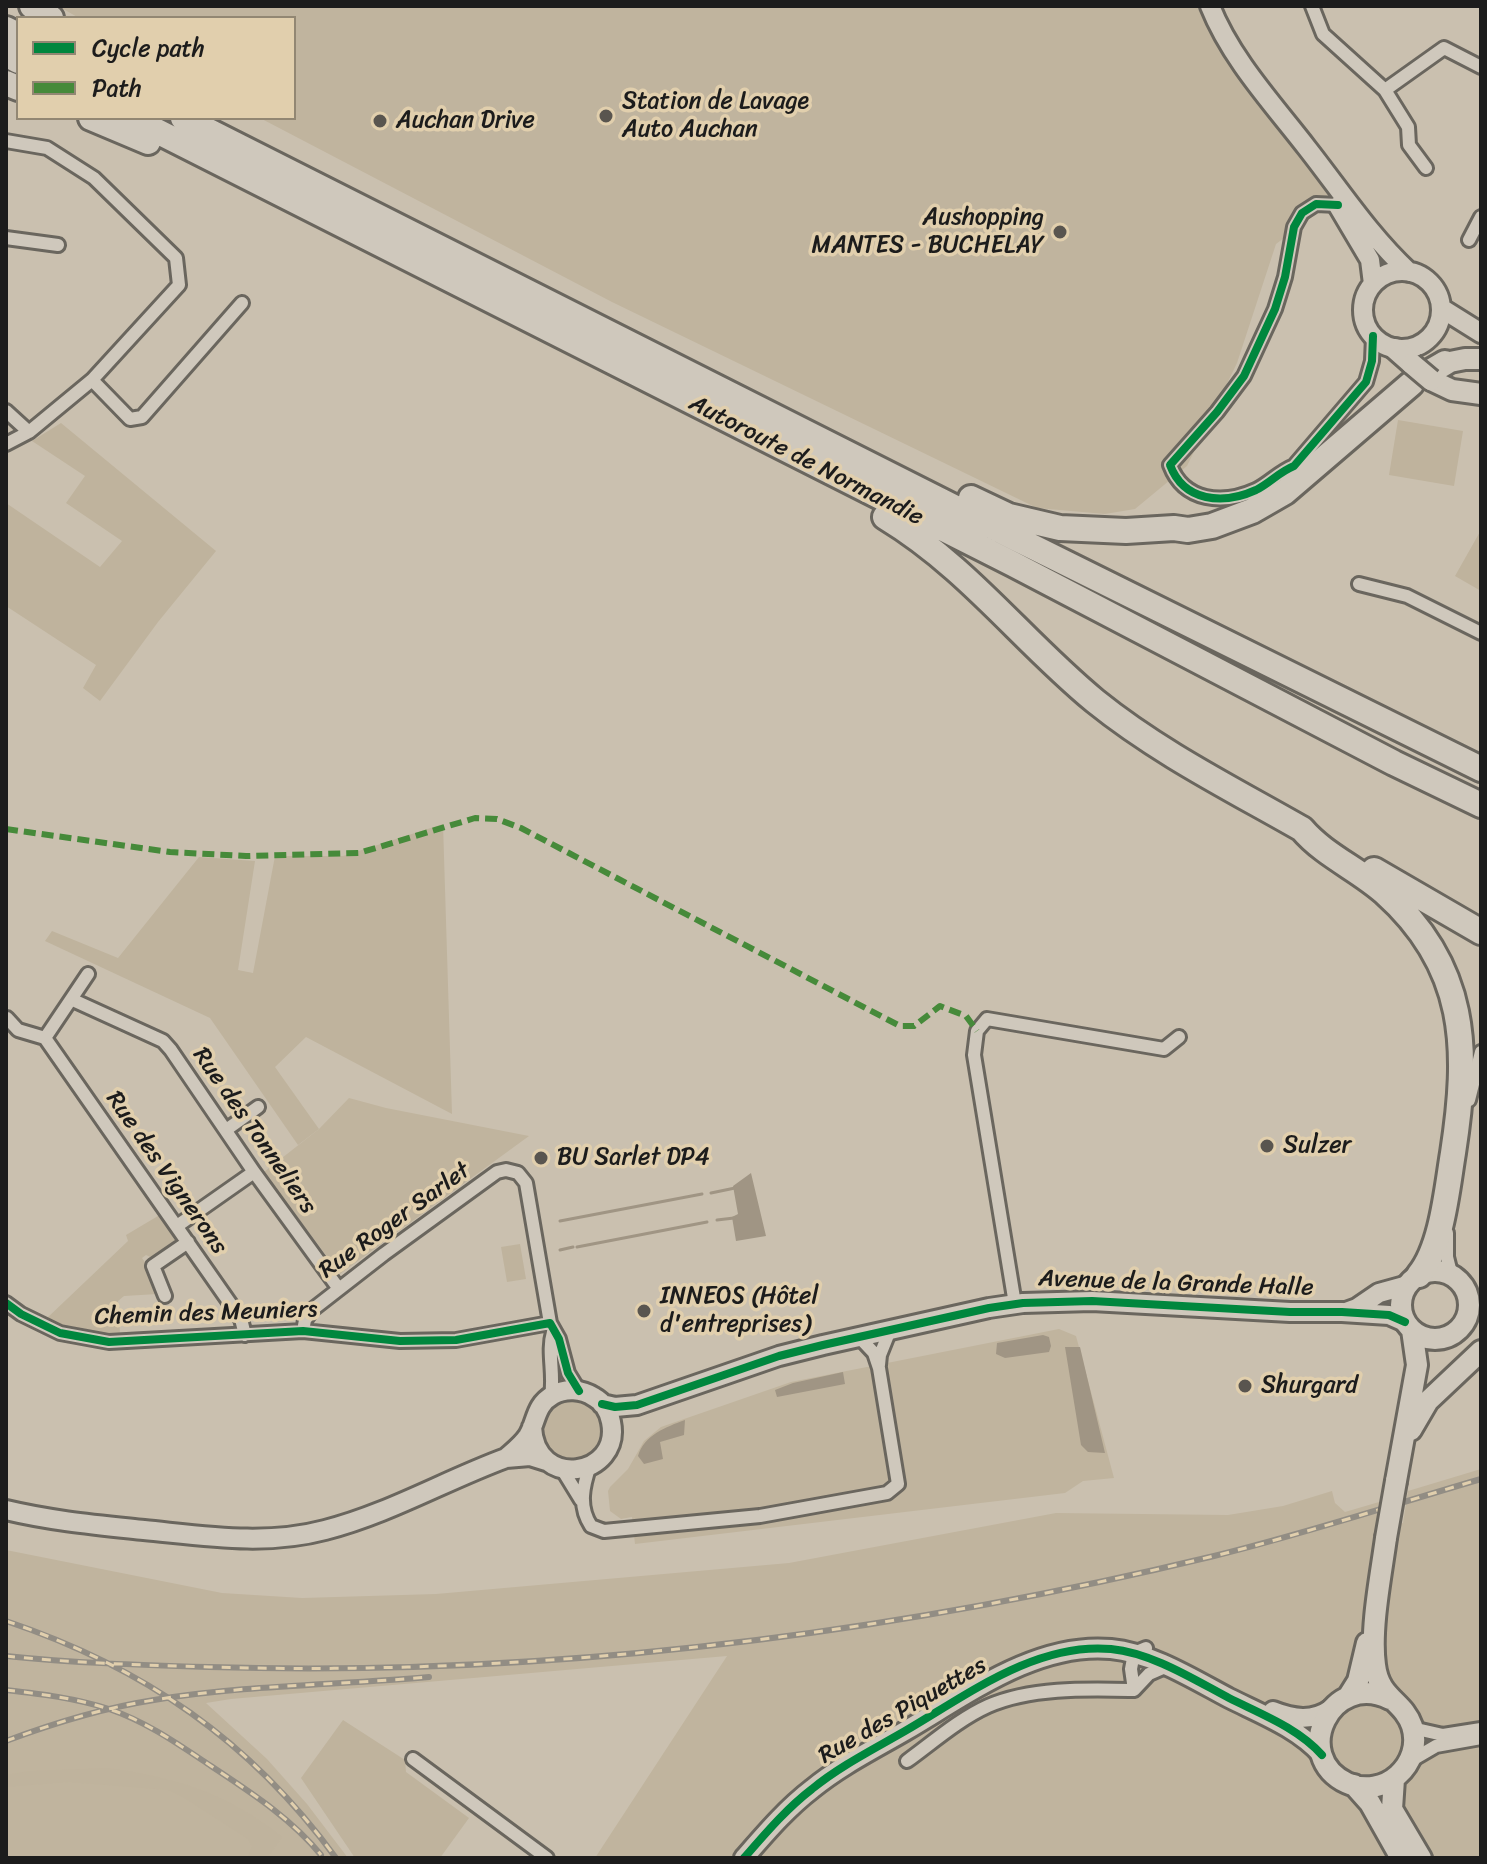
<!DOCTYPE html>
<html>
<head>
<meta charset="utf-8">
<style>
  body { margin:0 }
  #map { position:relative; width:1487px; height:1864px; overflow:hidden; background:#cac0af; font-family:Sriracha,sans-serif }
  canvas { display:block }
  .frame { position:absolute; inset:0; border:8px solid #1c1c1c; pointer-events:none }
  .legend { position:absolute; left:16px; top:16px; width:280px; height:104px; box-sizing:border-box; background:#e1cfad; border:2px solid #928773; margin:0; padding:10px 14px; list-style:none; font-size:24px; color:#1c1c1c }
  .legend li { display:flex; align-items:center; gap:16px; height:40px }
  .legend b { width:40px; border:2px solid #928773 }
</style>
</head>
<body>
<div id="map">
<canvas width="1487" height="1864"></canvas>
<div class="frame"></div>
<ul class="legend">
<li><b style="height:10px;background:#00873e"></b>Cycle path</li>
<li><b style="height:10px;background:#468a3a"></b>Path</li>
</ul>
</div>
<script>
const ctx = document.querySelector('canvas').getContext('2d');
ctx.lineJoin = 'round';
function paint(path, color) { ctx.fillStyle = color; ctx.fill(path, 'evenodd'); }
function strokePath(path, color, width, dash) { ctx.strokeStyle = color; ctx.lineWidth = width; ctx.lineCap = dash ? 'butt' : 'round'; ctx.setLineDash(dash || []); ctx.stroke(path); }
function drawText(font, color, halo, rows, align = 'center') {
  ctx.font = font + ' Sriracha,sans-serif'; ctx.lineWidth = 7; ctx.setLineDash([]); ctx.textBaseline = 'middle'; ctx.strokeStyle = halo; ctx.fillStyle = color; for (const [text, x, y, turn = 0] of rows) {
    ctx.save(); ctx.translate(x, y); ctx.rotate((+turn || 0) * Math.PI / 180); ctx.textAlign = isNaN(turn) ? turn : align; if (halo) ctx.strokeText(text, 0, 0); ctx.fillText(text, 0, 0); ctx.restore();
  }
}
const built = new Path2D(`
  M58,6H1215L1218,14L1270,88L1340,196L1276,244L1237,363L1187,466L1135,509L1105,514L1037,508L612,302L260,118H294V18H79Z
  M349,1098L386,1108L529,1136L340,1274L264,1172L319,1129Z
  M1059,1329L1076,1336L1114,1478L1083,1481L1065,1493L635,1544L632,1517L621,1519L610,1511L608,1491L610,1487L628,1469L644,1441L661,1427L791,1382Z
  M1481,1469V1858H595L727,1656L231,1699L206,1703L267,1759L307,1804L348,1858H6V1550L222,1593L302,1598L436,1594L789,1563L1056,1513L1228,1515L1283,1506L1332,1491L1335,1503L1345,1512L1379,1502L1375,1531L1403,1523L1408,1491Z`);
const green = new Path2D(`
  M1398,420L1463,431L1454,486L1389,475Z
  M61,423L216,551L158,622L100,701L83,688L96,665L6,606V503L100,567L122,541L66,503L85,476L32,441Z
  M1481,530V591L1455,576Z
  M443,824L452,1114L306,1037L275,1067L319,1129L298,1145L210,1018L45,941L52,931L118,958L199,857L255,861L238,970L253,973L275,856H343Z
  M163,1213L183,1240L157,1260L146,1255L142,1258L156,1278L157,1294L124,1296L118,1301L120,1333C94,1337 68,1330 46,1319L128,1241L126,1235Z
  M520,1244L526,1279L507,1282L501,1247Z
  M570,1398C601,1404 620,1440 590,1457C584,1460 577,1462 572,1464L545,1452L538,1424L550,1405Z
  M343,1720L405,1760L406,1772L469,1818L440,1858H355L301,1778Z
  M107,1768C176,1777 227,1793 282,1837L267,1858H248L252,1846L248,1839L186,1799L168,1790L69,1782L6,1787V1775L29,1771Z`);
const water = new Path2D(`
  M751,1173L766,1236L736,1241L732,1217L738,1214L733,1186Z
  M1043,1335L1049,1337L1051,1346L1049,1352L1005,1358L996,1354L997,1343Z
  M1065,1347H1080L1105,1453L1088,1452L1081,1445Z
  M843,1372L845,1384L777,1397L775,1390L793,1383Z
  M685,1420L684,1435L660,1442L663,1459L644,1464L638,1456C644,1435 666,1427 685,1420Z`);
const stream = new Path2D(`
  M711,1193L735,1188
  M717,1220L734,1218
  M560,1221L702,1194
  M577,1247L707,1222
  M560,1250L573,1247`);
const street = new Path2D(`
  M1312,6L1323,34L1385,90L1444,48L1481,67
  M1385,90L1408,127L1409,145L1426,168
  M6,141L47,148L94,178L176,258L179,285L92,380L29,432L6,444
  M1338,205L1316,204L1302,213L1294,227L1285,277L1275,309L1244,376L1217,412L1170,465C1184,502 1223,505 1256,490C1270,483 1279,472 1294,466L1366,382L1372,361L1373,336
  M6,238L58,245
  M1469,240L1481,217
  M92,380L130,419L142,417L242,303
  M6,411L29,432
  M1359,584L1407,596L1481,633
  M73,1000L163,1041L171,1050L254,1172L339,1289
  M7,1018L18,1030L45,1038
  M45,1038L241,1319L245,1335
  M45,1038L88,974
  M1469,1100L1481,1052
  M226,1130L258,1107
  M177,1226L254,1172
  M1447,1233V1257L1452,1277
  M165,1296L153,1266L188,1242
  M6,1303L21,1314L60,1333L109,1342L303,1331L400,1341L456,1340L550,1323L559,1339L568,1373L579,1391
  M1015,1304L974,1055L977,1031L987,1019L1164,1049L1179,1037
  M303,1331L305,1320L312,1310L384,1254L497,1172L506,1170L518,1173L526,1183L550,1323
  M879,1365L880,1355L890,1330
  M551,1396C555,1374 547,1352 553,1332
  M590,1465C583,1486 578,1506 591,1526L604,1531L760,1516L887,1493L898,1484L879,1368L874,1353L859,1337
  M562,1469L581,1500
  M1134,1690L1131,1669L1134,1653L1146,1648
  M1412,1728L1443,1735L1481,1729
  M413,1759L547,1858
  M1412,1760L1436,1746L1481,1738
  M907,1761C932,1743 959,1719 988,1706C1031,1687 1088,1689 1134,1690L1149,1674L1165,1667`);
const secondary = new Path2D(`
  M1210,6C1231,59 1273,104 1307,148C1340,190 1370,236 1409,272
  M1338,206L1370,260L1373,284
  M1363 310a39 39 0 1 1 78 0a39 39 0 1 1-78 0Z
  M1441,308L1481,333
  M1346,1312L1357,1308L1379,1293L1408,1285
  M602,1404L615,1407L637,1405L779,1356L823,1345L989,1308L1023,1303L1092,1301L1290,1312H1342L1389,1315L1405,1322
  M506,1458C514,1451 522,1445 528,1436C537,1421 535,1405 553,1395C565,1388 582,1389 594,1397C603,1402 609,1411 611,1422C622,1477 535,1491 532,1427
  M6,1510C52,1521 97,1525 144,1530C205,1536 265,1546 325,1530C388,1514 446,1480 506,1458L530,1456L546,1461
  M1273,1711C1293,1719 1313,1722 1331,1709
  M744,1858C765,1834 786,1809 812,1789C840,1766 874,1749 905,1731C967,1695 1036,1642 1111,1649C1152,1653 1193,1679 1229,1698C1261,1714 1298,1728 1322,1755`);
const primary = new Path2D(`
  M1395,349L1412,364
  M1445,363L1465,359H1481
  M1431,380L1452,390L1481,394
  M1401 1305a34 34 0 1 1 68 0a34 34 0 1 1-68 0Z
  M1411,1430L1428,1401L1481,1351
  M1396,1481L1417,1365L1412,1330
  M1386,1538C1381,1575 1370,1629 1375,1665C1379,1699 1403,1700 1412,1726C1424,1764 1384,1800 1347,1783C1290,1756 1331,1670 1390,1699
  M1348,1697L1358,1681L1367,1643
  M1394,1779L1392,1809L1421,1858
  M1354,1785L1370,1803L1401,1858`);
const highway = new Path2D(`
  M32,6L51,18
  M6,29L18,35
  M6,54L18,61
  M6,83L18,88
  M91,118L148,142
  M131,118L1013,564L1394,763L1481,805
  M183,118L1017,539L1481,769
  M1433,370L1445,363
  M971,498L1009,516L1060,528L1126,531L1174,528L1188,530L1212,526L1252,511L1285,492L1411,384
  M885,517C969,568 1021,640 1095,701C1158,752 1232,789 1302,829C1324,855 1358,869 1384,892C1468,967 1469,1049 1453,1153C1447,1189 1442,1247 1419,1275
  M1374,870L1481,932`);
const rail = new Path2D(`
  M6,1621C143,1667 250,1740 336,1858
  M6,1656C73,1663 141,1665 209,1667C547,1677 886,1635 1214,1556C1304,1534 1392,1505 1481,1479
  M6,1690C41,1694 75,1698 109,1709C147,1722 178,1744 211,1766C250,1792 291,1818 321,1855
  M6,1741C54,1723 103,1708 154,1700C244,1685 338,1685 429,1677`);
const primaryBridge = new Path2D(`
  M1412,364L1431,380
  M1386,1538L1396,1481`);
const quiet = new Path2D(`
  M6,829L170,852L246,856L359,853L475,818L497,819L521,828L900,1026H914L940,1006L966,1016L977,1031`);
const cycleway = new Path2D(`
  M1338,205L1316,204L1302,213L1294,227L1285,277L1275,309L1244,376L1217,412L1170,465C1184,502 1223,505 1256,490C1270,483 1279,472 1294,466L1366,382L1372,361L1373,336
  M6,1303L21,1314L60,1333L109,1342L303,1331L400,1341L456,1340L550,1323L559,1339L568,1373L579,1391
  M602,1404L615,1407L637,1405L779,1356L823,1345L989,1308L1023,1303L1092,1301L1290,1312H1342L1389,1315L1405,1322
  M744,1858C765,1834 786,1809 812,1789C840,1766 874,1749 905,1731C967,1695 1036,1642 1111,1649C1152,1653 1193,1679 1229,1698C1261,1714 1298,1728 1322,1755`);
const markers = [
  [606,116,8,"#59554f"],
  [380,121,8,"#59554f"],
  [1060,232,8,"#59554f"],
  [1267,1146,8,"#59554f"],
  [541,1158,8,"#59554f"],
  [644,1311,8,"#59554f"],
  [1245,1386,8,"#59554f"]
];
const poiNames = [
  ["Station de Lavage",622,102],
  ["Auto Auchan",622,130],
  ["Auchan Drive",396,121],
  ["Aushopping",1044,218,"right"],
  ["MANTES - BUCHELAY",1044,246,"right"],
  ["Sulzer",1283,1146],
  ["BU Sarlet DP4",557,1158],
  ["INNEOS (Hôtel",660,1297],
  ["d'entreprises)",660,1325],
  ["Shurgard",1261,1386]
];
const streetNames = [
  ["Autoroute de Normandie",806,461,27],
  ["Rue des Tonneliers",254,1131,55],
  ["Rue des Vignerons",166,1173,55],
  ["Rue Roger Sarlet",395,1221,-36],
  ["Avenue de la Grande Halle",1176,1284,2],
  ["Chemin des Meuniers",206,1314,-2],
  ["Rue des Piquettes",903,1711,-30]
];
paint(built, '#c0b49e');
paint(green, '#bfb39d');
paint(water, '#a09584');
strokePath(stream, '#a09584', 3);
strokePath(street, '#6a665e', 18);
strokePath(secondary, '#6a665e', 24);
strokePath(primary, '#6a665e', 26);
strokePath(highway, '#6a665e', 30);
strokePath(street, '#cfc8bc', 12);
strokePath(secondary, '#cfc8bc', 18);
strokePath(primary, '#cfc8bc', 20);
strokePath(highway, '#cfc8bc', 24);
strokePath(rail, '#928d84', 6);
strokePath(rail, '#e1cfad', 3, [9]);
strokePath(primaryBridge, '#6a665e', 26, []);
strokePath(primaryBridge, '#cfc8bc', 20);
strokePath(quiet, '#468a3a', 6, [12, 6]);
strokePath(cycleway, '#00873e', 8);
for (const [x, y, r, color] of markers) { const dot = new Path2D(); dot.arc(x, y, r, 0, 2 * Math.PI); ctx.fillStyle = color; ctx.fill(dot); strokePath(dot, '#e1cfad', 3); }
drawText('24px', '#1c1c1c', '#e1cfad', poiNames, 'left');
drawText('24px', '#1c1c1c', '#e1cfad', streetNames);
</script>
</body>
</html>
